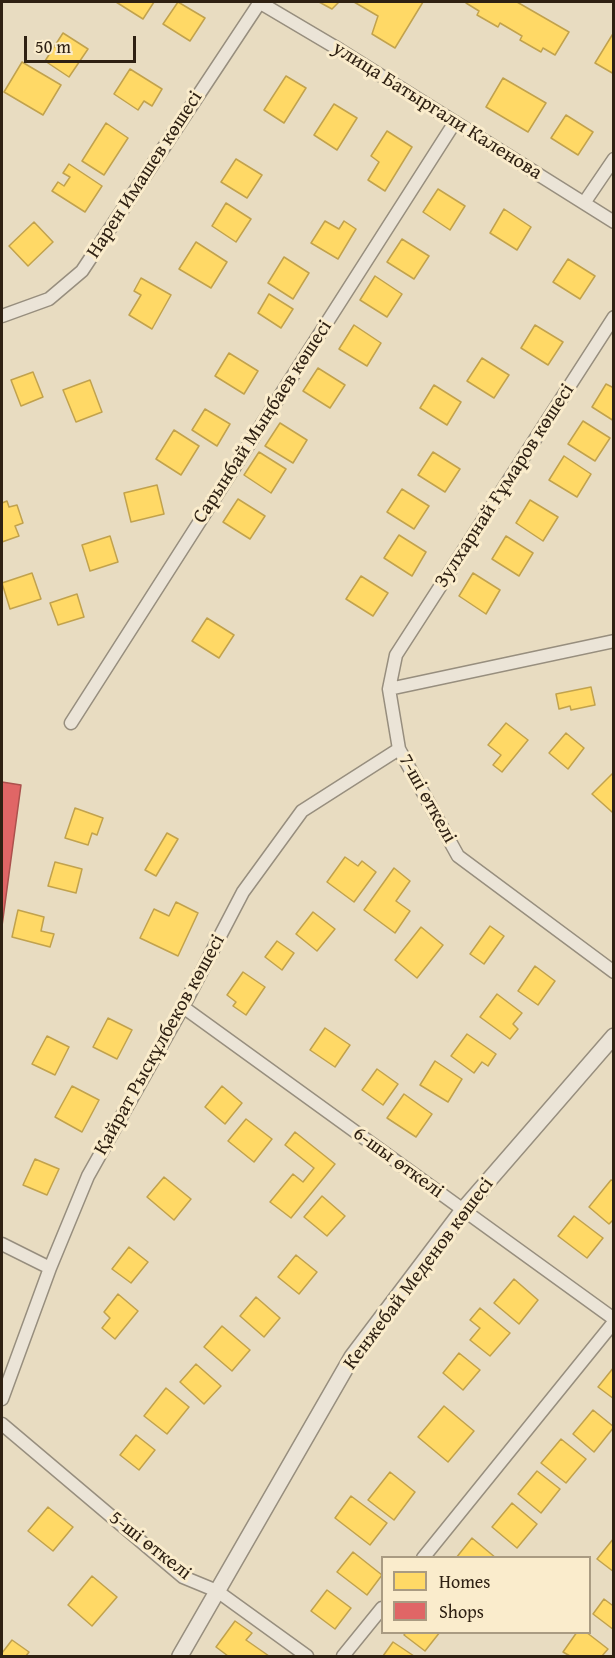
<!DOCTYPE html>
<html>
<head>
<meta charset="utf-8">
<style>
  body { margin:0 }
  #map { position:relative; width:615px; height:1658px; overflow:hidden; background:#e8dcc1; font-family:"Gentium Book Plus",serif }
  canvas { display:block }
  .frame { position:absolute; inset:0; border:3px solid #2f2113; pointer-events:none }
  .legend { position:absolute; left:381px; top:1556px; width:210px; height:78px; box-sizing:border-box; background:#faeccc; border:2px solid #a99b82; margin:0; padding:8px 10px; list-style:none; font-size:18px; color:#2f2113 }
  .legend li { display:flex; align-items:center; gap:12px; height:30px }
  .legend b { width:30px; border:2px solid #a99b82 }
  .scale { position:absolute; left:24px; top:36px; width:112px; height:27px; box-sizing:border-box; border:3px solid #2f2113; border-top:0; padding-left:8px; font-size:18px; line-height:21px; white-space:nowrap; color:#2f2113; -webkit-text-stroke:4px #faeccc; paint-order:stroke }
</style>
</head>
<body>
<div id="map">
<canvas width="615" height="1658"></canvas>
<div class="frame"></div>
<ul class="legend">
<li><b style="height:16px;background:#ffd966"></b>Homes</li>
<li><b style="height:16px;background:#e06666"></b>Shops</li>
</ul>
<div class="scale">50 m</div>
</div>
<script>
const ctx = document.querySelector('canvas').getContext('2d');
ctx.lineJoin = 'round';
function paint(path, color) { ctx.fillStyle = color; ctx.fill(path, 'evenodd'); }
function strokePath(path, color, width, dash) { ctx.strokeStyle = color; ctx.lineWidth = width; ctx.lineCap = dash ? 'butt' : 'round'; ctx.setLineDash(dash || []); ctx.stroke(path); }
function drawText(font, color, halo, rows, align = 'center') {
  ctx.font = font + ' "Gentium Book Plus",serif'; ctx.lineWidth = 6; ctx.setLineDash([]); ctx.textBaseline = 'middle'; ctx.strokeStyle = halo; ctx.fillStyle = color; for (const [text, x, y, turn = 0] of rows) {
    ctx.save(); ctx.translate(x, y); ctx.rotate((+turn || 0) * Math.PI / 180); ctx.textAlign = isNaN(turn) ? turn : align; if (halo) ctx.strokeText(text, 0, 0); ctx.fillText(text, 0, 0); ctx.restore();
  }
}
const homes = new Path2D(`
  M116,2H154L143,19Z
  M178,2L205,18L190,41L163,24Z
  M319,2H339L332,9Z
  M354,2H423L395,48L372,34L378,16Z
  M467,2H517L569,32L555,55L543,48L541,52L520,40L522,36L500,23L498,27L477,15L479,11L466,3Z
  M614,32V74L595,63Z
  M63,33L88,49L69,77L45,61Z
  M22,62L61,85L43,115L4,92Z
  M130,69L162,89L152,106L144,101L138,110L114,94Z
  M286,76L306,88L284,123L264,110Z
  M503,78L546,103L528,132L486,107Z
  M334,104L357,118L337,150L314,135Z
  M566,115L593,132L578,155L551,138Z
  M106,123L128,138L104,175L82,161Z
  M387,131L412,147L385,191L368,180L379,162L371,156Z
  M236,159L262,175L247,198L221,182Z
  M69,164L102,186L85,212L52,191L58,182L64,186L70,177L63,173Z
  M438,189L465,206L450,230L423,212Z
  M226,203L251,219L236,242L212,226Z
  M504,209L531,227L517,250L490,233Z
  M325,221L339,229L344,221L356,229L338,259L311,243Z
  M34,222L53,242L28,266L9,246Z
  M402,239L429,256L414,279L387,262Z
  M196,242L227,262L211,288L179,269Z
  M284,257L309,273L293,299L268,283Z
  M568,259L595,276L580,299L553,282Z
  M375,276L402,294L387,317L360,300Z
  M141,278L171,295L152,329L129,315L141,295L134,291Z
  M269,294L293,309L281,328L258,313Z
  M354,325L381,343L367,366L339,349Z
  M535,325L563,342L548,365L521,348Z
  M229,353L258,371L244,394L215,376Z
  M482,358L509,375L494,398L467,381Z
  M318,368L345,385L330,408L303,391Z
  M33,372L43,397L21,406L11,380Z
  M90,380L102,412L76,422L63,390Z
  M606,384L614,388V421L592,407Z
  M434,385L461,402L447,425L420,408Z
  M205,409L230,424L217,446L192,430Z
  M583,421L610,438L595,461L568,444Z
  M280,423L307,440L293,463L265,446Z
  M174,430L199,446L181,475L156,459Z
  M259,452L286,469L271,493L244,475Z
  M433,452L460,469L445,492L418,475Z
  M564,456L591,474L577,497L549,480Z
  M157,485L164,514L131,522L124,493Z
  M402,489L429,506L414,529L387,512Z
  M238,499L265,516L250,539L223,522Z
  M530,500L558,517L543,541L516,523Z
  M7,501L9,507L17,505L23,523L15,526L19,536L2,542V503Z
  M399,535L426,552L412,576L384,558Z
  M110,536L118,562L90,571L82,545Z
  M506,536L533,553L519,576L492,559Z
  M32,573L41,599L10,609L2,583Z
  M473,573L500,590L486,614L459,596Z
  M361,576L388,593L373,616L346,599Z
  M77,594L84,617L58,625L50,603Z
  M207,618L234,635L219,658L192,641Z
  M591,687L595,705L571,710L570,706L559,709L556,694Z
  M506,723L528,740L502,772L493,765L501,755L488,745Z
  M566,733L584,748L568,769L549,753Z
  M614,772V810L612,812L592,794Z
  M75,808L103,818L97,835L92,833L88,845L65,838Z
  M167,833L178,839L156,876L145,870Z
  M345,857L358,866L362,861L376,872L354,902L327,882Z
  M55,862L82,869L76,893L48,886Z
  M394,868L410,881L396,901L410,911L395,933L364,910Z
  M176,902L198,913L178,956L140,938L154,909L169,916Z
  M18,910L44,917L41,931L54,934L50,947L12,937Z
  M313,912L335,929L317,951L296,934Z
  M490,926L504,936L484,964L470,954Z
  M421,927L443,945L417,978L395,960Z
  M277,941L294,953L282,970L265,957Z
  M535,966L555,981L538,1005L518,991Z
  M243,972L265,987L246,1015L233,1006L236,1002L227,995Z
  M497,994L522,1013L513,1024L518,1029L510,1039L480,1017Z
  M108,1018L132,1030L117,1059L93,1047Z
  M325,1028L350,1045L335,1067L310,1050Z
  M467,1034L496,1054L488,1066L482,1062L474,1073L451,1056Z
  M47,1036L69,1047L55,1075L32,1064Z
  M435,1061L462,1079L448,1102L420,1085Z
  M377,1069L398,1084L383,1105L362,1090Z
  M72,1086L99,1100L82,1132L55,1117Z
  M222,1086L242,1103L225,1124L205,1107Z
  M404,1094L432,1114L416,1137L387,1118Z
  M246,1119L272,1139L254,1162L228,1141Z
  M295,1132L335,1164L291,1218L270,1202L293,1174L303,1182L314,1168L285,1145Z
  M35,1159L59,1169L47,1195L23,1185Z
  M164,1177L191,1199L174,1220L147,1197Z
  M611,1180L614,1181V1219L609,1224L589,1207Z
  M322,1196L345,1216L327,1236L304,1217Z
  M574,1216L603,1238L587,1258L558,1236Z
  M129,1247L148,1262L131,1283L112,1269Z
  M296,1255L317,1272L299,1294L278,1277Z
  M514,1279L538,1300L519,1324L494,1303Z
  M118,1294L138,1311L115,1339L102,1328L110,1318L104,1312Z
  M256,1297L280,1318L264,1337L240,1316Z
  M480,1308L510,1333L490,1356L470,1340L480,1328L470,1320Z
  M222,1326L250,1350L232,1371L204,1347Z
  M459,1353L480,1370L463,1390L443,1373Z
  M196,1364L221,1386L204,1404L180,1382Z
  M614,1367V1399L598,1387Z
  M166,1388L189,1407L167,1434L144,1416Z
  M444,1406L474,1431L448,1462L418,1437Z
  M593,1410L614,1427L594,1452L573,1434Z
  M136,1435L155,1450L139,1470L120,1455Z
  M561,1439L586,1459L566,1483L541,1463Z
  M537,1471L560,1489L541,1513L518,1494Z
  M390,1472L415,1492L394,1520L368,1500Z
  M351,1496L387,1523L370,1545L335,1518Z
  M512,1503L537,1524L517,1548L492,1527Z
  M48,1507L73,1527L53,1551L28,1531Z
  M472,1538L496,1558H456Z
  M614,1538V1572L597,1559Z
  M353,1552L382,1575L367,1595L337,1572Z
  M92,1576L117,1597L92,1626L68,1605Z
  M327,1590L351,1608L335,1629L311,1611Z
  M604,1599L612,1605L614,1604V1630L593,1614Z
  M235,1621L252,1633L246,1640L269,1656H228L216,1647Z
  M406,1632H440L425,1651L404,1635Z
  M577,1632H586L608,1649L602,1656H570L563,1652Z
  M12,1640L29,1652L26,1656H2V1653Z
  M393,1642L414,1656H383Z`);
const shops = new Path2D(`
  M2,782L21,785L2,926Z`);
const minor = new Path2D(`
  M259,2L340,50L614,222
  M584,203L614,159
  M2,316L49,299L82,271L260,2
  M614,317L396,655L389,689L399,749L458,856L614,972
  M389,689L614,641
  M71,723L455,122
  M183,1007L614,1319
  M2,1244L50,1268
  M2,1399L50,1268L88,1176L183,1007L243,892L302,811L399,749
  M2,1424L183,1577L217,1591L307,1656
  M423,1558L614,1322
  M343,1656L382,1608`);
const tertiary = new Path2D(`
  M180,1656L352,1357L463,1210L614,1036`);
const streetNames = [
  ["улица Батыргали Каленова",437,111,32],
  ["Нарен Имашев көшесi",145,175,-57],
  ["Сарынбай Мыңбаев көшесі",263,422,-57],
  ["Зулхарнай Ғұмаров көшесі",505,486,-57],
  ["7-ші өткелі",427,799,61],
  ["Қайрат Рысқұлбеков көшесі",160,1045,-61],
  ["6-шы өткелі",398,1163,36],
  ["Кенжебай Меденов көшесі",419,1274,-53],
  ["5-ші өткелі",150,1546,38]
];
paint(homes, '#ffd966');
strokePath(homes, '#c1a24d', 1.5);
paint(shops, '#e06666');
strokePath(shops, '#ab514d', 1.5);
strokePath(minor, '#978e7e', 15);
strokePath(tertiary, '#978e7e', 18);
strokePath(minor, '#ebe4d7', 12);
strokePath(tertiary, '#ebe4d7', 15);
drawText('20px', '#2f2113', '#faeccc', streetNames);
</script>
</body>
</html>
